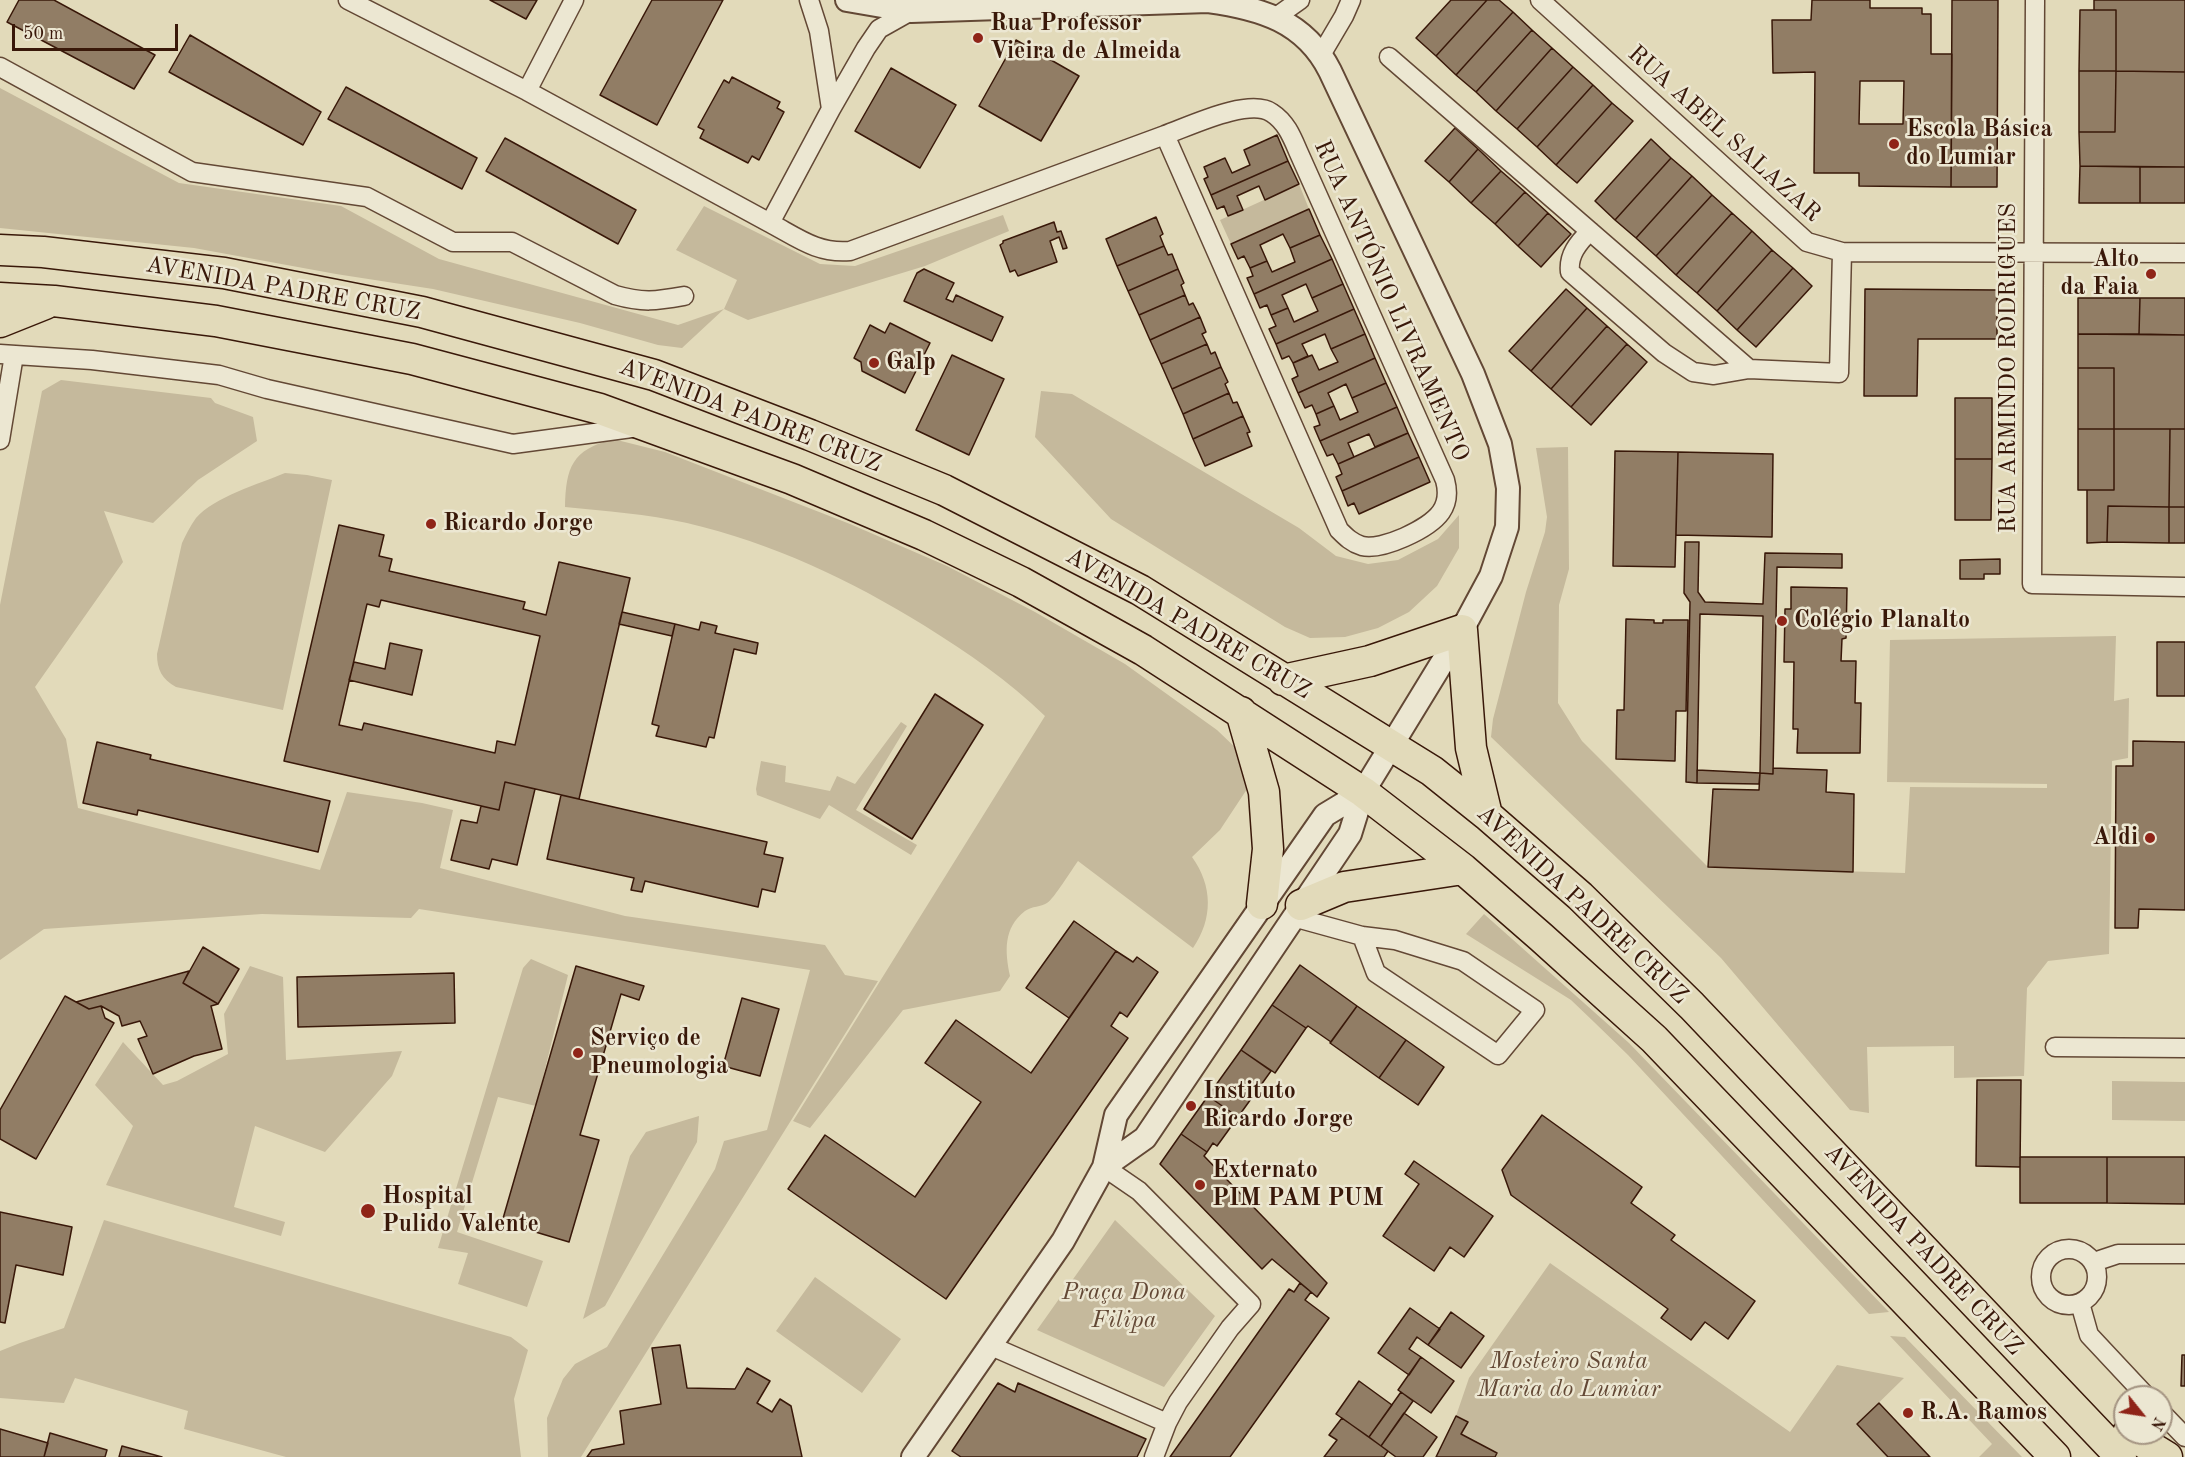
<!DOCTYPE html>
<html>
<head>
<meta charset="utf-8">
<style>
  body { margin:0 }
  #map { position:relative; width:2185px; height:1457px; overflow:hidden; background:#e2daba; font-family:"Old Standard TT",serif }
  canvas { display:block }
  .north { position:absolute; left:2113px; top:1385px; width:60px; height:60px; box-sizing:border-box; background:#ece7d2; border:2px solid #a49482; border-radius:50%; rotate:120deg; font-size:16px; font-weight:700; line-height:24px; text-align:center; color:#391809 }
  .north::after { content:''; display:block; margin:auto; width:21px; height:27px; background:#8f2418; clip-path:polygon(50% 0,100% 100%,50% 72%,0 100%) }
  .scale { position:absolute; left:12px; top:24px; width:166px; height:27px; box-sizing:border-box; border:3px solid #391809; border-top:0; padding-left:8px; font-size:18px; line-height:21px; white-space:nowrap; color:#391809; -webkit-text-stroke:4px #ece7d2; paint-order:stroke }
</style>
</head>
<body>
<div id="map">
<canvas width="2185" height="1457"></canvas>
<div class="north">N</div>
<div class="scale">50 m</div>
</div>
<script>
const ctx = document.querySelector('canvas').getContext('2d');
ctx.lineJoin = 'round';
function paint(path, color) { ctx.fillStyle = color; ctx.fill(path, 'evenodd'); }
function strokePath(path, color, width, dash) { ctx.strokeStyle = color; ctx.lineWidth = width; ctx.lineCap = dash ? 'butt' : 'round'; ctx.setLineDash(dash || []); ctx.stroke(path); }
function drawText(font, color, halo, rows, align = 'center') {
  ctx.font = font + ' "Old Standard TT",serif'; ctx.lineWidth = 5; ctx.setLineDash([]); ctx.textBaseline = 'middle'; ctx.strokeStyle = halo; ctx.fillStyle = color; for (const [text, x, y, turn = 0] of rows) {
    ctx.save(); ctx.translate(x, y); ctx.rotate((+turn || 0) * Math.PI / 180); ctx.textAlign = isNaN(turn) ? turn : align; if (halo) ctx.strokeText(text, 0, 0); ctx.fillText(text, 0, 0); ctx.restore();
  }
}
const green = new Path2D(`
  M0,88L179,183L341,206L439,259L678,325L724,309L737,280L676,250L704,206L820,264L855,266L1003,215L1009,231L925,266L748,320L724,309L682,348L658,345L580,323L433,289L336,274L194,248L0,228Z
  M1299,184L1309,209L1231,244L1220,220Z
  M61,380L211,398L215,403L253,417L257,441L198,480L153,523L104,511L123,562L35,687L66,739L78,808L320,870L347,792L422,803L453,810L440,868L625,916L825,945L845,975L878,981L581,1457H548L547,1418L563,1379L575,1364L607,1347L715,1169L724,1141L767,1130L810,970L419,909L411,918L262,914L44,929L0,960V605L42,391Z
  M1041,391L1072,394L1299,528L1336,556L1368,564L1398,560L1438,539L1459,515V548L1437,586L1409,612L1378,628L1345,637L1310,638L1285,627L1111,519L1035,437Z
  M613,439L665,452L850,524L947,566L1035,612L1125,664L1217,730L1241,753L1253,780L1220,830L1192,857C1213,886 1213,919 1193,948L1078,861C1072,869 1054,899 1047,903C1041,907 1032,906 1025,911C1003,928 1005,952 1010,976L1000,991L903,1010L810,1128L793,1121L1045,716C1009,681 968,653 925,626C851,580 772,543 687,523C647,514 606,511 565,507C566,467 572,450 613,439Z
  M1568,447L1569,569L1559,605L1558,703L1582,741L1708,867L1905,873L1910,787L2047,788V784L1887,782L1890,640L2116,636L2114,701L2129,698L2128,758L2112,761L2109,954L2048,961L2027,988L2024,1076L1954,1078V1046L1867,1047L1869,1113L1850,1110L1721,958L1491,737L1493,719L1526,592L1545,532L1547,517L1536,448Z
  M285,473L307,475L332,480L283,710L176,687C162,679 157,670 157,654L182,543C186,535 190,526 196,518C214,497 259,484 285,473Z
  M901,722L907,726L856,810L917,845L911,855L829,805L820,819L757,795L756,789L761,761L786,766L785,782L830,791L837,776L855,784Z
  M1484,914L1629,1043L1889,1312L1869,1314L1628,1055L1594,1022L1571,1000L1466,934Z
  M531,959L568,975L536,1106L498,1097L457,1232L543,1261L527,1307L458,1284L468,1253L438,1248L523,968Z
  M250,966L283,977L286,1060L402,1051L392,1076L325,1152L255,1126L234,1207L285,1222L281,1236L106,1185L133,1126L95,1085L123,1042L163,1085L177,1081L228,1054L224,1014Z
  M2112,1081L2185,1082V1121L2112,1120Z
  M699,1116L697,1142L605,1306L583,1319L630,1156L646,1132Z
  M104,1220L511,1337L528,1350L514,1399L521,1457H286L184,1429L188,1411L75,1378L64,1403L0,1398V1351L20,1343L64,1328Z
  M1115,1220L1215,1316L1164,1387L1037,1330Z
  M1550,1263L1790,1432L1837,1365L1904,1378L1857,1424L1888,1457H1436L1456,1416L1469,1378Z
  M815,1277L901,1339L862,1393L776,1331Z
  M1890,1336L1905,1337L2022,1457H1979L1992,1444Z`);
const building = new Path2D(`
  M19,0H54L155,55L134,89L7,22Z
  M490,0H537L526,19Z
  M652,0H723L657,125L600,95Z
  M1451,0H1487L1436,56L1416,38Z
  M1487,0H1499L1513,12L1456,75L1436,56Z
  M1812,0H1870V8H1922V14H1931V54H1952L1951,187L1859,186V173H1814L1815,72L1773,73L1772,20H1811ZM1860,81H1904L1903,124H1859Z
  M1952,0H1998L1997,187H1951Z
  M2094,0H2185V72L2116,71V10H2094Z
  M2080,10H2116V71H2079Z
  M1513,12L1532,30L1476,92L1456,75Z
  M1532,30L1552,48L1496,111L1476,92Z
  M190,35L321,112L303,145L169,72Z
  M1016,40L1079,76L1041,141L979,106Z
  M1552,48L1573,67L1517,129L1496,111Z
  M1573,67L1593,85L1537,147L1517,129Z
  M891,68L956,105L920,168L855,131Z
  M2079,71H2116L2115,132H2079Z
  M2116,71L2185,72V167L2080,166L2079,132H2115Z
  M732,77L780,102L777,108L784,112L759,160L752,156L748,163L700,138L704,130L698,127L724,80L729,83Z
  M1593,85L1612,103L1556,165L1537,147Z
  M346,87L477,158L462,189L328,119Z
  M1612,103L1633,121L1577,183L1556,165Z
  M1455,128L1478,149L1449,182L1425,161Z
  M1277,135L1288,161L1211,195L1204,179L1208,177L1204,167L1225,158L1232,173L1250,165L1244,150Z
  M505,138L636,210L618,244L486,171Z
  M1651,139L1671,158L1615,220L1595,201Z
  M1478,149L1501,171L1471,203L1449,182Z
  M1671,158L1692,176L1636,238L1615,220Z
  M1288,161L1299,184L1265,200L1259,186L1237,196L1243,210L1228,216L1224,206L1217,209L1211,195Z
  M2080,166L2140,167V203H2079Z
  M2140,167H2185V203H2140Z
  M1501,171L1525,192L1495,224L1471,203Z
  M1692,176L1712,195L1656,256L1636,238Z
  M1525,192L1548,213L1518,246L1495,224Z
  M1712,195L1732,213L1676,275L1656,256Z
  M1309,209L1320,235L1290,248L1283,234L1260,245L1267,261L1250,268L1244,256L1238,259L1231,244Z
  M1548,213L1571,234L1541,267L1518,246Z
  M1732,213L1752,231L1697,293L1676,275Z
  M1156,217L1163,234L1160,236L1164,246L1117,266L1106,239Z
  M1054,222L1057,232L1061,231L1067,248L1063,249L1059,237L1050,241L1057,262L1018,276L1015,270L1010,272L1000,245L1003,243V241Z
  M1752,231L1772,250L1717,311L1697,293Z
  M1320,235L1332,259L1254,294L1247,278L1253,276L1250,268L1267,261L1272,272L1295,262L1290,248Z
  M1164,246L1168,255L1172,254L1178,269L1128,291L1117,266Z
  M1772,250L1793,268L1737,330L1717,311Z
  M1332,259L1343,284L1312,298L1306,284L1282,295L1288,308L1271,315L1267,305L1260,308L1254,294Z
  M1793,268L1812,286L1756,347L1737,330Z
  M924,269L954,283L946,299L953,302L956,295L1003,317L992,341L904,301L917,273Z
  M1178,269L1184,283L1181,285L1185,295L1139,315L1128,291Z
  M1343,284L1354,309L1276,344L1269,329L1276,326L1271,315L1288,308L1294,322L1318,311L1312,298Z
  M1566,289L1587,308L1531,371L1509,351Z
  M1865,289L1997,290V339H1918L1917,396H1864Z
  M1185,295L1189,305L1193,303L1200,317L1150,340L1139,315Z
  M2078,298H2140L2139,334H2078Z
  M2140,298H2185V335L2139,334Z
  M1587,308L1607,326L1551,389L1531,371Z
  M1354,309L1365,334L1331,349L1325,334L1302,344L1308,356L1293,363L1289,356L1282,359L1276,344Z
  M1200,317L1206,332L1202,334L1207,344L1161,364L1150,340Z
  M890,323L930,343L905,393L862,371L861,362L854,358L870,325L885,333Z
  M1607,326L1627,344L1571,407L1551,389Z
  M1365,334L1375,358L1298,393L1292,379L1298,376L1293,363L1312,355L1319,370L1338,362L1331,349Z
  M2078,334L2185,335V429H2114V368H2078Z
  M1207,344L1211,354L1215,352L1221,367L1172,389L1161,364Z
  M1627,344L1647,362L1591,425L1571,407Z
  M952,355L1004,379L969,455L916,430Z
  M1375,358L1386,383L1352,398L1346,384L1328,393L1334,406L1316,414L1312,405L1305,408L1298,393Z
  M1221,367L1228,382L1225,384L1229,393L1183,414L1172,389Z
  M2078,368H2114V429H2078Z
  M1386,383L1397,407L1320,441L1314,427L1320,425L1316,414L1334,406L1340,420L1358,412L1352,398Z
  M1229,393L1233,403L1237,402L1243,416L1193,439L1183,414Z
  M1955,398H1992V459H1955Z
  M1397,407L1408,433L1375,447L1369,434L1348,443L1354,457L1338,464L1333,454L1327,456L1320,441Z
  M1243,416L1250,432L1247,433L1252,446L1205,466L1193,439Z
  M2078,429H2114V490H2078Z
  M2114,429H2170L2169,507L2108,506L2107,542L2087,543V490H2114Z
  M2170,429H2185V507H2169Z
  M1408,433L1419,457L1342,491L1336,477L1342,474L1338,464Z
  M1615,451L1678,452L1675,567L1613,566Z
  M1678,452L1773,454L1772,537L1676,535Z
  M1419,457L1430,482L1359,514L1354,503L1348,506L1342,491Z
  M1955,459H1992L1991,520H1955Z
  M2108,506L2169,507V543L2107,542Z
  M2169,507H2185V543H2169Z
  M339,525L384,535L379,556L392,559L389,571L525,602L523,609L546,615L559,562L630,578L579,799L505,782L499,810L284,761ZM381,600L540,636L515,745L497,741L495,753L364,723L362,730L339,725L367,604L379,607Z
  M1685,542H1699L1698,592L1705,602L1763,604L1765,553L1842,554V568L1777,567L1773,774L1760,773L1763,616L1700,614L1697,783L1686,782L1690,602L1684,593Z
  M2000,559V574H1984V579H1960V560Z
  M1791,587L1847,588L1846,638L1842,639L1841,661H1856L1855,703H1861L1860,753H1797L1798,729H1793L1794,662H1784L1785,609H1791Z
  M622,612L675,624L672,636L619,624Z
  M1626,619L1654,620V623H1663V620H1688L1686,711H1676L1675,761L1616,759L1617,710H1624Z
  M701,622L717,626L715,633L758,643L756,654L734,649L714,738L709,737L706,747L656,736L659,726L652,724L675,624L699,630Z
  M2157,642H2185V696H2157Z
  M390,643L422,650L412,695L349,680L354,662L385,669Z
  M935,694L983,725L912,839L864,809Z
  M2133,741L2185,742V910L2139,909L2138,928H2115L2116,766H2133Z
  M97,742L151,755L150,759L330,801L318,852L138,810L137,815L83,803Z
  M1773,768L1827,770L1826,792L1854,794L1853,872L1708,867L1713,789L1759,790L1760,773L1773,774Z
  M1697,770L1760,773L1759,784L1697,783Z
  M505,782L535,789L517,865L492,859L489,869L451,860L461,820L477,823L481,806L499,810Z
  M561,795L767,842L764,854L783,858L775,892L762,889L758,907L645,881L642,892L631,890L634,878L547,859Z
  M1074,921L1116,951L1069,1018L1026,988Z
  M203,947L239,969L218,1004L183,983Z
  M1116,951L1133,962L1137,957L1158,972L1127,1017L1120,1012L1111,1026L1128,1038L946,1299L788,1189L825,1135L915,1197L981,1102L925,1063L956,1020L1031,1073Z
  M1300,965L1357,1006L1331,1042L1308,1026L1306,1028L1272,1005Z
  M576,966L644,986L639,1000L621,994L580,1135L599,1140L569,1242L502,1222Z
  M189,971L183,983L218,1004L211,1006L222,1049L194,1056L153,1074L138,1039L147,1036L140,1021L122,1026L119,1016L101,1006L89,1009L76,1002Z
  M454,973L455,1023L298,1027L297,977Z
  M65,996L89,1009L101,1006L105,1018L114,1023L36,1159L0,1139V1110Z
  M742,998L779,1009L760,1076L723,1066Z
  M1272,1005L1306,1028L1275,1073L1241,1050Z
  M1357,1006L1406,1040L1379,1078L1330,1043Z
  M1406,1040L1444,1067L1418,1105L1379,1078Z
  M1241,1050L1271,1071L1238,1117L1208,1096Z
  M1977,1080H2021L2020,1167L1976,1166Z
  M1208,1096L1238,1117L1217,1146L1213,1143L1207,1152L1181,1134Z
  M1542,1115L1642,1187L1631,1203L1675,1235L1671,1240L1755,1301L1728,1339L1705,1322L1691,1340L1661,1318L1668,1309L1511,1195L1502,1170Z
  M1181,1134L1207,1152L1204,1156L1327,1283L1317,1297L1272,1259L1262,1269L1160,1164Z
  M2020,1157H2107V1203H2020Z
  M2107,1157H2185V1204L2107,1203Z
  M1414,1161L1493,1216L1464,1257L1450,1247L1434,1271L1383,1236L1419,1184L1405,1174Z
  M0,1212L72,1227L63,1275L16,1265L5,1323L0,1322Z
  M1300,1283L1311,1292L1305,1300L1329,1318L1230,1457H1170L1289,1289L1294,1292Z
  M1410,1308L1440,1329L1428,1345L1417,1337L1409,1349L1421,1357L1409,1375L1378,1353Z
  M1451,1312L1484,1336L1461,1368L1428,1345Z
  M680,1345L687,1388L735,1389L747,1368L770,1381L757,1403L772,1412L780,1399L791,1406L802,1457H587L592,1450L624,1444L620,1411L661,1404L652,1348Z
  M2182,1355H2185V1386H2181Z
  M1421,1357L1454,1381L1431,1413L1398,1390Z
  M1359,1381L1392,1405L1369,1437L1336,1414Z
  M998,1383L1015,1392L1018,1383L1146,1439L1137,1457H961L952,1451Z
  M1401,1392L1413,1401L1381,1446L1369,1437Z
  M1879,1403L1930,1457H1888L1857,1424Z
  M1404,1413L1437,1437L1423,1457H1396L1381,1446Z
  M1456,1416L1468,1422L1461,1434L1497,1453L1495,1457H1436Z
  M1342,1418L1388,1451L1384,1457H1324L1337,1440L1329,1435Z
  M0,1429L48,1443L44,1457H0Z
  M50,1433L107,1450L105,1457H44Z
  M122,1446L162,1457H119Z`);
const minor = new Path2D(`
  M348,0L527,91L770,223L831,109L866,48L879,29L911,11
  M809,0L819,31L831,109
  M1540,0L1807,242L1842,252L2185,253
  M2035,0L2032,584L2185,587
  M1276,17L1300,0
  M1321,55L1344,16L1351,0
  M1389,57L1749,369
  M0,67L192,172L367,197L453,242H512L615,295C643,303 656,301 684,296
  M527,91L574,0
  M770,223C798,238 818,254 850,251L1165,135L1339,530C1346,537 1352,543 1362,546C1382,551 1429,529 1441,512C1448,502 1448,491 1445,480L1298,151C1292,137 1286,122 1272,113C1250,97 1190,126 1165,135
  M1590,231C1578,243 1568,255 1570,272L1664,353L1693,372L1714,375L1749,369L1839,373L1842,252
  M0,354L92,360L219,375L267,389L513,444L639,427
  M0,440L14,355
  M1293,917L1362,936L1395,940L1463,961L1535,1010L1498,1055L1376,973L1362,936
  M2055,1047L2185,1048
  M2041 1277a28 28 0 1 1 56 0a28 28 0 1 1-56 0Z
  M2094,1262L2118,1254H2185
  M2080,1303L2089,1335L2147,1397
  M991,1346L1167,1423L1178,1402L1230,1328L1251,1304L1139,1191L1104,1167
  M2161,1412L2185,1437
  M1154,1457L1167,1423`);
const tertiary = new Path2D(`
  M847,0L911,11L1208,1C1260,8 1305,21 1330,71L1473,374L1500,444L1508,488L1507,527L1491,576L1462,630L1363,792L1350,834L1145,1138L1104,1167
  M913,1457L1063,1241L1104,1167L1116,1115L1325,815L1363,792`);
const trunk = new Path2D(`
  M0,250L43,252L224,273L422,312L654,375L810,435L944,490L1140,590L1432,771L1487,815L1580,896L1692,1006L2121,1457
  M0,298L54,301L216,321L412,359L600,409L792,479L924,535L1021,582L1143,650L1363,792L1463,869L1541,937L1654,1039L2055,1457
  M0,322L45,304
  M1283,680L1370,661L1462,630L1471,748L1487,815
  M1241,712L1264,792L1268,849L1262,904
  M1301,905L1344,887L1463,869
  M2128,1433L2167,1457`);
const markers = [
  [978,38,6,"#8f2418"],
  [1894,144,6,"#8f2418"],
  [2151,274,6,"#8f2418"],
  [874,363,6,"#8f2418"],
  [431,524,6,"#8f2418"],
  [1782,621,6,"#8f2418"],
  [2150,838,6,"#8f2418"],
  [578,1053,6,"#8f2418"],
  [1191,1106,6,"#8f2418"],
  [1200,1185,6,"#8f2418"],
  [368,1211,8,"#8f2418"],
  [1908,1413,6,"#8f2418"]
];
const poiNames = [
  ["Rua Professor",990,24],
  ["Vieira de Almeida",990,52],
  ["Escola Básica",1906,130],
  ["do Lumiar",1906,158],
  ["Alto",2139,260,"right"],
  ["da Faia",2139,288,"right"],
  ["Galp",886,363],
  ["Ricardo Jorge",443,524],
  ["Colégio Planalto",1794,621],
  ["Aldi",2138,838,"right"],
  ["Serviço de",590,1039],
  ["Pneumologia",590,1067],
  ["Instituto",1203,1092],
  ["Ricardo Jorge",1203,1120],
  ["Externato",1212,1171],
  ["PIM PAM PUM",1212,1199],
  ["Hospital",382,1197],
  ["Pulido Valente",382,1225],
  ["R.A. Ramos",1920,1413]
];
const streetNames = [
  ["RUA ABEL SALAZAR",1724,134,42],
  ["AVENIDA PADRE CRUZ",283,289,10],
  ["RUA ANTÓNIO LIVRAMENTO",1391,301,66],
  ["RUA ARMINDO RODRIGUES",2009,368,-90],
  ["AVENIDA PADRE CRUZ",750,416,21],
  ["AVENIDA PADRE CRUZ",1188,624,30],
  ["AVENIDA PADRE CRUZ",1582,905,43],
  ["AVENIDA PADRE CRUZ",1923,1250,47]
];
const parkNames = [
  ["Praça Dona",1124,1293],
  ["Filipa",1124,1321],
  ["Mosteiro Santa",1569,1362],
  ["Maria do Lumiar",1569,1390]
];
paint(green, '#c5b99c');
paint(building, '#917d65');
strokePath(building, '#391809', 1.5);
strokePath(minor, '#634835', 21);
strokePath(tertiary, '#634835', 26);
strokePath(trunk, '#391809', 33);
strokePath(minor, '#ece7d2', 18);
strokePath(tertiary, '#ece7d2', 22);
strokePath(trunk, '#e2daba', 30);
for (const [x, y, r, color] of markers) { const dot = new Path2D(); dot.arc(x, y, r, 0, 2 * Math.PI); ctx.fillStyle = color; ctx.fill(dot); strokePath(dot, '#ece7d2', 2); }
drawText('bold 24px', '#391809', '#ece7d2', poiNames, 'left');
drawText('24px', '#391809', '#ece7d2', streetNames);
drawText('italic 24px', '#634835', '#ece7d2', parkNames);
</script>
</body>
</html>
